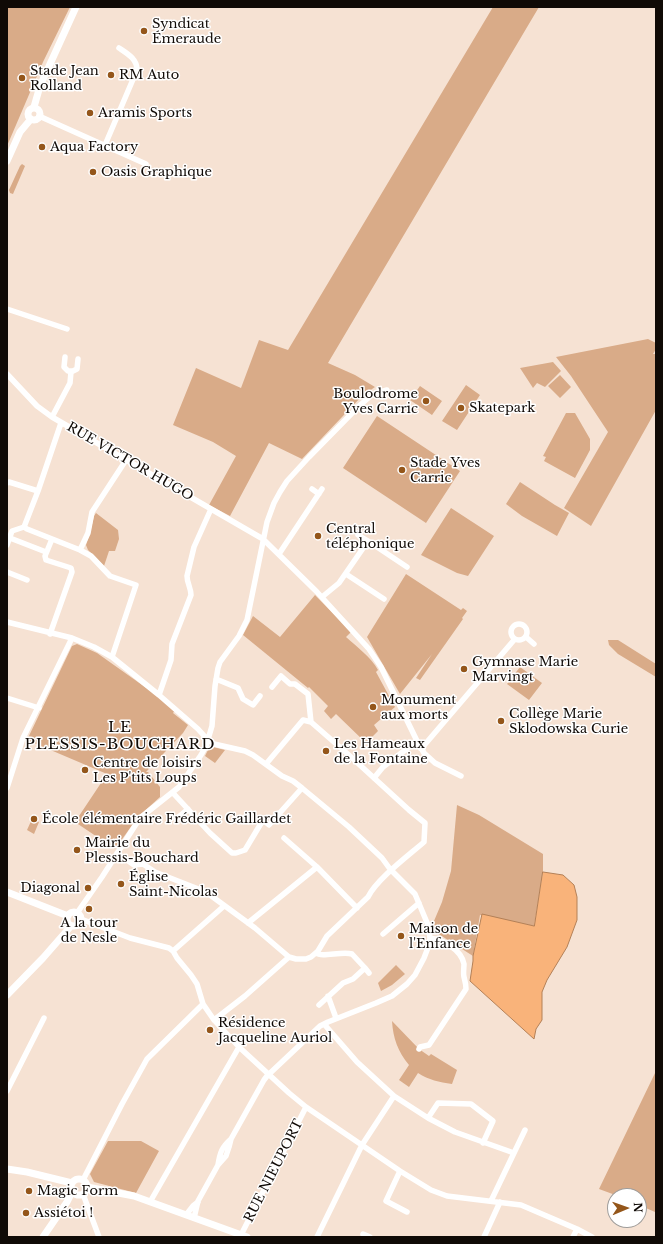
<!DOCTYPE html>
<html>
<head>
<meta charset="utf-8">
<style>
  body { margin:0 }
  #map { position:relative; width:663px; height:1244px; overflow:hidden; background:#f6e2d3; font-family:"Libre Baskerville",serif }
  canvas { display:block }
  .frame { position:absolute; inset:0; border:8px solid #100a06; pointer-events:none }
  .north { position:absolute; left:607px; top:1188px; width:40px; height:40px; box-sizing:border-box; background:#fff; border:1px solid #9f9d9b; border-radius:50%; rotate:88deg; font-size:11px; font-weight:700; line-height:16px; text-align:center; color:#100a06 }
  .north::after { content:''; display:block; margin:auto; width:14px; height:18px; background:#94561a; clip-path:polygon(50% 0,100% 100%,50% 72%,0 100%) }
</style>
</head>
<body>
<div id="map">
<canvas width="663" height="1244"></canvas>
<div class="frame"></div>
<div class="north">N</div>
</div>
<script>
const ctx = document.querySelector('canvas').getContext('2d');
ctx.lineJoin = 'round';
function paint(path, color) { ctx.fillStyle = color; ctx.fill(path, 'evenodd'); }
function strokePath(path, color, width, dash) { ctx.strokeStyle = color; ctx.lineWidth = width; ctx.lineCap = dash ? 'butt' : 'round'; ctx.setLineDash(dash || []); ctx.stroke(path); }
function drawText(font, color, halo, rows, align = 'center') {
  ctx.font = font + ' "Libre Baskerville",serif'; ctx.lineWidth = 3; ctx.setLineDash([]); ctx.textBaseline = 'middle'; ctx.strokeStyle = halo; ctx.fillStyle = color; for (const [text, x, y, turn = 0] of rows) {
    ctx.save(); ctx.translate(x, y); ctx.rotate((+turn || 0) * Math.PI / 180); ctx.textAlign = isNaN(turn) ? turn : align; if (halo) ctx.strokeText(text, 0, 0); ctx.fillText(text, 0, 0); ctx.restore();
  }
}
const green = new Path2D(`
  M7,7H70L43,62L7,146Z
  M493,7H539L328,363L355,375L375,387L362,396L302,459L269,443L230,516L209,505L236,456L213,442L173,425L196,368L241,388L259,340L288,350Z
  M22,164L25,166L13,194L10,193L9,190L20,166Z
  M648,339L656,343V349L653,354H656V410L591,526L564,508L608,432L571,376L556,357Z
  M553,362L561,371L545,387L537,383L533,388L520,368Z
  M560,375L571,387L560,398L548,386Z
  M466,385L480,395L457,430L442,421Z
  M420,386L442,401L432,415L410,400Z
  M566,413H575L590,439V450L575,478L544,461L546,457L543,456Z
  M377,416L460,471L426,523L343,468Z
  M520,482L555,505L569,513L557,536L522,516L506,504Z
  M451,508L494,536L468,576L457,573L421,555Z
  M96,513L118,530L119,539L115,551H109L104,566L88,550L86,545L90,533L94,516Z
  M406,574L461,610L463,608L467,611L462,618L463,619L420,680L416,678L432,654L400,694L367,637Z
  M315,595L351,632L346,637C357,647 371,657 378,670L376,672L395,707L374,725L378,731L366,743L336,714L331,719L324,711L328,706L309,687L308,688L243,635L253,616L280,637Z
  M608,640H618L656,664V677L618,654L609,645Z
  M77,644L97,653L159,697L175,710L173,713L188,725L183,733L146,772H148L160,787V797L138,817L115,849L75,822L107,774L27,740L72,646Z
  M520,667L542,683L529,700L507,684Z
  M213,747L225,750L215,763L205,756L209,748Z
  M457,805L479,815L543,854V872L534,926L480,915L473,956L437,933L433,931L432,928L435,922L434,921L442,902L451,871Z
  M32,819L39,822L34,834L27,830Z
  M396,965L405,974L392,985L381,991L378,983Z
  M392,1021L419,1049L429,1056L431,1054L457,1070L452,1084C439,1082 429,1080 418,1073L409,1087L399,1080L409,1065C398,1052 393,1038 392,1021Z
  M656,1071V1211L655,1212L639,1205V1196H618L599,1189Z
  M108,1141H141L159,1151L136,1193L94,1182L90,1174Z`);
const water = new Path2D(`
  M543,872L563,875L574,885L577,897V920L567,947L547,980L542,992V1020L536,1029L534,1039L470,981L473,961V956L482,914L534,926Z`);
const minor = new Path2D(`
  M39,116L146,164
  M105,145L137,70C137,59 128,54 119,48
  M7,309L67,329
  M65,357L64,367L68,371H73L77,369L78,359
  M7,374L37,406L52,417L263,539L317,592L369,649L381,667L417,741L424,753L435,763L461,776
  M52,417L70,383L71,372
  M61,423L38,491L24,527L27,529L80,550
  M7,483L9,482L38,491
  M312,489L319,494
  M358,535L368,541
  M10,538L46,552
  M7,545L12,531L24,527
  M279,554L322,489
  M7,572L27,580
  M346,574L384,599
  M322,597L339,583L368,541L407,567
  M7,622L72,638L94,647L112,657L159,695L198,729L207,739L214,744L245,751L253,755L282,776L293,781L302,788L349,827L382,858L390,869L415,894L428,925L430,938L429,945L424,958L415,975L407,984L392,996L376,1003L328,1022L320,1026L267,1076L264,1080L231,1139C222,1147 220,1152 218,1165
  M511 632a8 8 0 1 1 16 0a8 8 0 1 1-16 0Z
  M50,634L72,572L71,568L46,560L45,556L52,539
  M526,637L534,644
  M112,657L136,585L110,576L91,556L80,550L88,533L92,512L126,460
  M216,679L238,688L243,699L253,705L260,696
  M272,687L281,676L290,684H295L308,694L311,722
  M159,695L171,660L172,644L191,595C191,588 187,583 187,576L194,547L211,509
  M7,698L39,708
  M421,749L514,640
  M374,778L383,767L417,741
  M7,788L23,738L72,638
  M173,793L210,833L232,853H236L245,850L263,820L269,825L302,788
  M176,819L188,809
  M284,838L317,867L357,908
  M117,853L134,865L143,864L155,872L206,892L255,928L289,957L296,959H306L311,957L318,951L327,936L368,897C377,879 408,856 424,842L425,823L409,810L350,756L311,722L303,720L266,764
  M77,913L102,877L140,818L179,787L201,755L206,746L212,726L215,686L218,668L220,662L239,636L247,620L267,522L274,503L280,492L287,481L309,457L359,406L373,394L387,390
  M81,919L130,938L169,948L173,951L177,958L191,975L197,984L203,1004L214,1020L239,1047L289,1093L306,1107L400,1171L431,1190L447,1196L521,1205L577,1229L592,1237
  M248,923L317,867
  M383,934L419,903
  M173,951L224,906
  M316,953C322,958 341,951 352,954L365,968L353,979L343,983L319,1005
  M365,968L369,973
  M328,996L336,1018
  M214,1020L245,996L289,957
  M324,1024L357,1062L394,1096L428,1118L455,1132L514,1153
  M419,1049L420,1047L429,1045L466,989C466,984 465,981 464,977C463,973 464,968 464,964C461,949 443,940 430,938
  M7,1091L44,1018
  M428,1118L438,1103L471,1104L493,1121L483,1143
  M400,1171L386,1201L407,1212
  M83,1180L122,1104L147,1059L203,1004
  M83,1194L99,1237
  M491,1201L525,1130
  M150,1202L239,1047
  M186,1215L193,1206L198,1202
  M194,1218L198,1201L218,1165L226,1156L229,1147L231,1139
  M363,1234L370,1237
  M241,1235L306,1107
  M317,1237L362,1145L394,1096
  M484,1237L500,1202
  M573,1237L577,1229`);
const tertiary = new Path2D(`
  M34,107L40,86L76,7
  M28 114a6 6 0 1 1 12 0a6 6 0 1 1-12 0Z
  M7,161L20,132L31,119
  M7,892L68,916
  M67 919a7 7 0 1 1 14 0a7 7 0 1 1-14 0Z
  M7,995L43,958L71,926
  M7,1169L27,1172L72,1183
  M71 1187a8 8 0 1 1 16 0a8 8 0 1 1-16 0Z
  M87,1187L134,1196L247,1237
  M43,1237L67,1202L72,1192`);
const markers = [
  [144,31,4,"#94561a"],
  [111,75,4,"#94561a"],
  [22,78,4,"#94561a"],
  [90,113,4,"#94561a"],
  [42,147,4,"#94561a"],
  [93,172,4,"#94561a"],
  [426,401,4,"#94561a"],
  [461,408,4,"#94561a"],
  [402,470,4,"#94561a"],
  [318,536,4,"#94561a"],
  [464,669,4,"#94561a"],
  [373,707,4,"#94561a"],
  [501,721,4,"#94561a"],
  [326,751,4,"#94561a"],
  [85,770,4,"#94561a"],
  [34,819,4,"#94561a"],
  [77,850,4,"#94561a"],
  [121,884,4,"#94561a"],
  [88,888,4,"#94561a"],
  [89,909,4,"#94561a"],
  [401,936,4,"#94561a"],
  [210,1030,4,"#94561a"],
  [29,1191,4,"#94561a"],
  [26,1213,4,"#94561a"]
];
const poiNames = [
  ["Syndicat",152,24],
  ["Émeraude",152,39],
  ["Stade Jean",30,71],
  ["Rolland",30,86],
  ["RM Auto",119,75],
  ["Aramis Sports",98,113],
  ["Aqua Factory",50,147],
  ["Oasis Graphique",101,172],
  ["Boulodrome",418,394,"right"],
  ["Yves Carric",418,409,"right"],
  ["Skatepark",469,408],
  ["Stade Yves",410,463],
  ["Carric",410,478],
  ["Central",326,529],
  ["téléphonique",326,544],
  ["Gymnase Marie",472,662],
  ["Marvingt",472,677],
  ["Monument",381,700],
  ["aux morts",381,715],
  ["Collège Marie",509,714],
  ["Sklodowska Curie",509,729],
  ["Les Hameaux",334,744],
  ["de la Fontaine",334,759],
  ["Centre de loisirs",93,763],
  ["Les P'tits Loups",93,778],
  ["École élémentaire Frédéric Gaillardet",42,819],
  ["Mairie du",85,843],
  ["Plessis-Bouchard",85,858],
  ["Église",129,877],
  ["Saint-Nicolas",129,892],
  ["Diagonal",80,888,"right"],
  ["A la tour",89,923,"center"],
  ["de Nesle",89,938,"center"],
  ["Maison de",409,929],
  ["l'Enfance",409,944],
  ["Résidence",218,1023],
  ["Jacqueline Auriol",218,1038],
  ["Magic Form",37,1191],
  ["Assiétoi !",34,1213]
];
const streetNames = [
  ["RUE VICTOR HUGO",130,462,30],
  ["RUE NIEUPORT",274,1171,-63]
];
const quarterNames = [
  ["LE",120,728],
  ["PLESSIS-BOUCHARD",120,745]
];
paint(green, '#d9ab88');
paint(water, '#f9b37a');
strokePath(water, '#b38057', 1);
strokePath(minor, '#fff', 5.5);
strokePath(tertiary, '#fff', 7);
for (const [x, y, r, color] of markers) { const dot = new Path2D(); dot.arc(x, y, r, 0, 2 * Math.PI); ctx.fillStyle = color; ctx.fill(dot); strokePath(dot, '#fff', 1.5); }
drawText('13px', '#100a06', '#fff', poiNames, 'left');
drawText('13px', '#100a06', '#fff', streetNames);
ctx.letterSpacing = '1px';
drawText('15px', '#100a06', '#fff', quarterNames);
ctx.letterSpacing = '0px';
</script>
</body>
</html>
